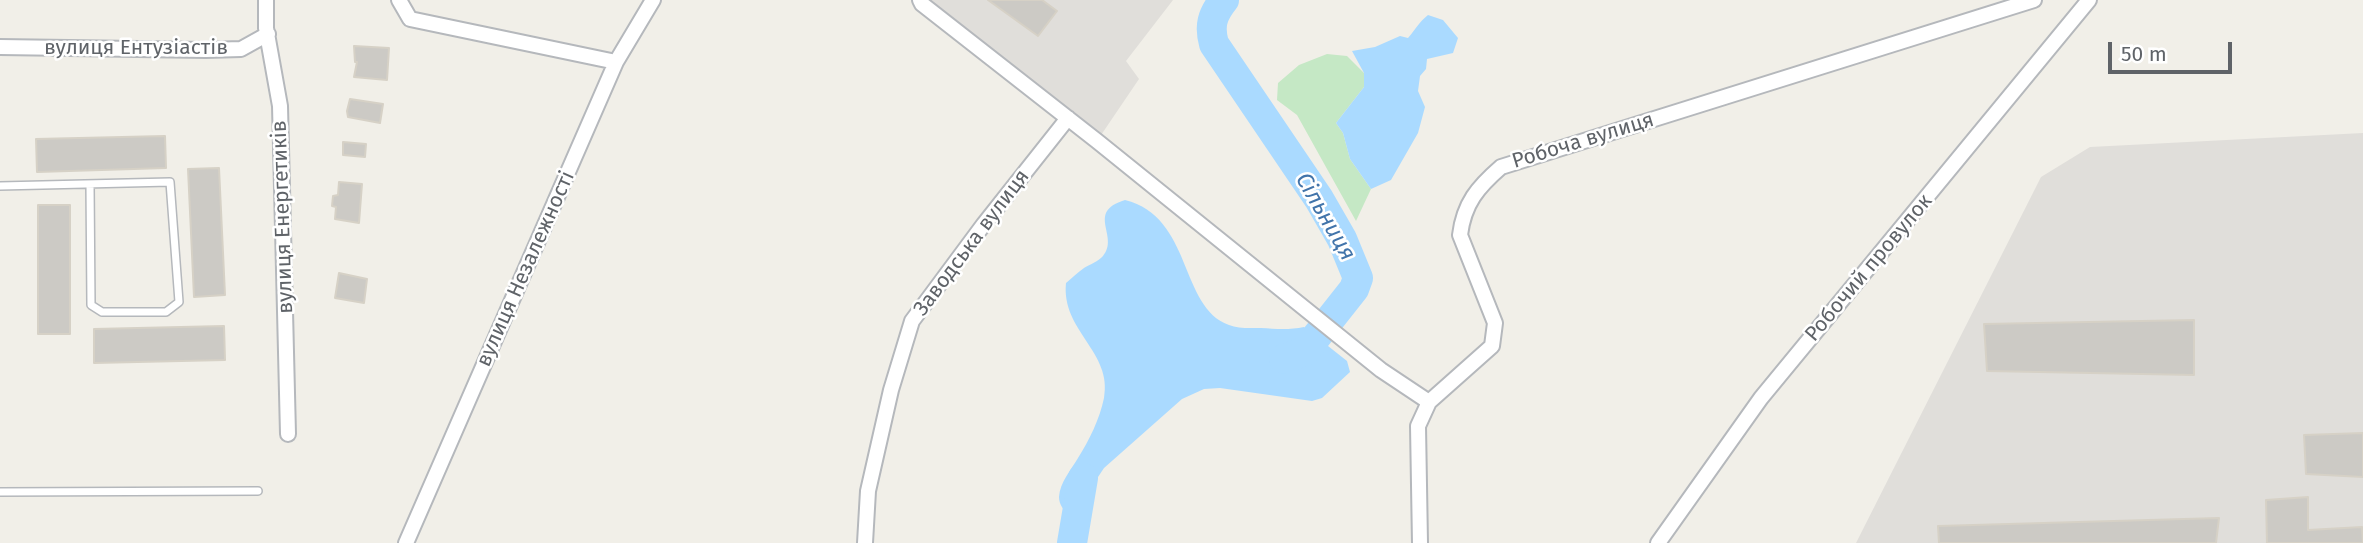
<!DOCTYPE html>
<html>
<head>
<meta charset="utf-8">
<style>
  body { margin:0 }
  #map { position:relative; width:2363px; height:543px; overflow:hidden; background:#f1efe8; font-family:"Fira Sans",sans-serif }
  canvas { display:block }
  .scale { position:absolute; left:2108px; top:42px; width:124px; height:32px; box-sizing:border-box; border:4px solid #5f6368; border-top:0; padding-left:9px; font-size:21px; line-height:24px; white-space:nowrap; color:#5f6368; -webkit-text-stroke:5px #fff; paint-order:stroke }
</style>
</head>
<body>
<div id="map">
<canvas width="2363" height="543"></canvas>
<div class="scale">50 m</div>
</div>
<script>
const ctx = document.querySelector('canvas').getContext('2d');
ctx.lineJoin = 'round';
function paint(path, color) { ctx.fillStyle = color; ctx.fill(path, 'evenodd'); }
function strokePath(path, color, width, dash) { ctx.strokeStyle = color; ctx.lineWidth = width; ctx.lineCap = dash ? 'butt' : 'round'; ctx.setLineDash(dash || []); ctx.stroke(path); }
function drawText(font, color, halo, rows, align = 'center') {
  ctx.font = font + ' "Fira Sans",sans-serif'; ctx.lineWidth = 5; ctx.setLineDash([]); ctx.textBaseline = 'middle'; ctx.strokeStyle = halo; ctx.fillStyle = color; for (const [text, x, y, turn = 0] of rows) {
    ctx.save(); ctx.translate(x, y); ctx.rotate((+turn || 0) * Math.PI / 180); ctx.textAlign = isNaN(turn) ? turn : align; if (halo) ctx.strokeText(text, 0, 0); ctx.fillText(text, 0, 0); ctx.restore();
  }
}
const industrial = new Path2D(`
  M920,0H1173L1126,61L1139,79L1097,141Z
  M2363,133V543H1856L2041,177L2090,147Z`);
const green = new Path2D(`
  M1327,54L1347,56L1364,73V87L1336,123L1343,133L1350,159L1371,189L1356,221L1297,115L1277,100L1278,83L1299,65Z`);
const water = new Path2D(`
  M1428,15L1443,20L1458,38L1453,53L1427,59L1426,69L1420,76L1418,91L1425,107L1418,133L1391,180L1371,189L1350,159L1343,133L1336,123L1364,87V73L1352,51L1375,47L1400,36L1408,38C1416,29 1419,22 1428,15Z
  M1125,200C1193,217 1179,307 1229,325C1238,329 1251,328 1261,328C1276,329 1290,330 1304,327L1347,361L1350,372L1322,398L1312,401L1220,388L1204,389L1182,399L1104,468L1090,489L1083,513L1080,517L1069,516C1064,510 1059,505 1059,497C1060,482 1071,470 1078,458C1089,441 1100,418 1104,398C1113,352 1061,331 1066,283C1072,278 1077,273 1084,268C1089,265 1099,261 1103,256C1120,236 1085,212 1125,200Z`);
const river = new Path2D(`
  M1224,0C1212,15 1209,26 1214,44L1319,199L1342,239L1358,278L1354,289L1305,351L1284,359
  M1072,543L1083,478`);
const building = new Path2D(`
  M988,0H1042L1057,11L1038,36Z
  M354,46L389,48L387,80L354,77L357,62H355Z
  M350,99L383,104L380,123L348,117L347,111Z
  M165,136L166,168L37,172L36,139Z
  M343,142L366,144L365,157L343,155Z
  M219,168L225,295L194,297L188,169Z
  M339,182L362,184L359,223L335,219L336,207L332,206L333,196L338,195Z
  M38,205H70V334H38Z
  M339,273L367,279L364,303L335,298Z
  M2194,320V375L1987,371L1984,324Z
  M224,326L225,360L94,363V329Z
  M2363,433V477L2306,474L2304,435Z
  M2308,497V530L2362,527L2363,543H2267L2266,500Z
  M2219,518L2216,543H1939L1938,526Z`);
const service = new Path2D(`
  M0,186L170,182L179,302L166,312H102L91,305L90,184
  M0,492L258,491`);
const minor = new Path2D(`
  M266,0V28L280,106L288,434
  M399,0L410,19L616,62
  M920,0L922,4L1097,141L1381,370L1429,402
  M0,47L206,50L241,49L268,34
  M406,543L616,62L653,0
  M865,543L868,491L891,390L912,321L984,224L1068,118
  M1420,543L1418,426L1429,402L1492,346L1495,323L1460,235C1464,203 1478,187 1501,167L2034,0
  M1658,543L1761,398L2089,0`);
const streetNames = [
  ["вулиця Ентузіастів",136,48],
  ["Робоча вулиця",1583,141,-17],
  ["вулиця Енергетиків",283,217,-92],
  ["Заводська вулиця",972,243,-53],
  ["Робочий провулок",1869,268,-50],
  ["вулиця Незалежності",526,269,-66]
];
const waterNames = [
  ["Сільниця",1325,217,60]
];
paint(industrial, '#e0deda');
paint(green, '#c5e8c5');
paint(water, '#aadaff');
strokePath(river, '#aadaff', 30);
paint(building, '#cccac5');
strokePath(building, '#d6d1c6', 2);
strokePath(service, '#b5b8bc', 10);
strokePath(minor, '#b5b8bc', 18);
strokePath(service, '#fff', 7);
strokePath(minor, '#fff', 14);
drawText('21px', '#5f6368', '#fff', streetNames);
drawText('italic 23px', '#4174aa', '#fff', waterNames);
</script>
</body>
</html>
